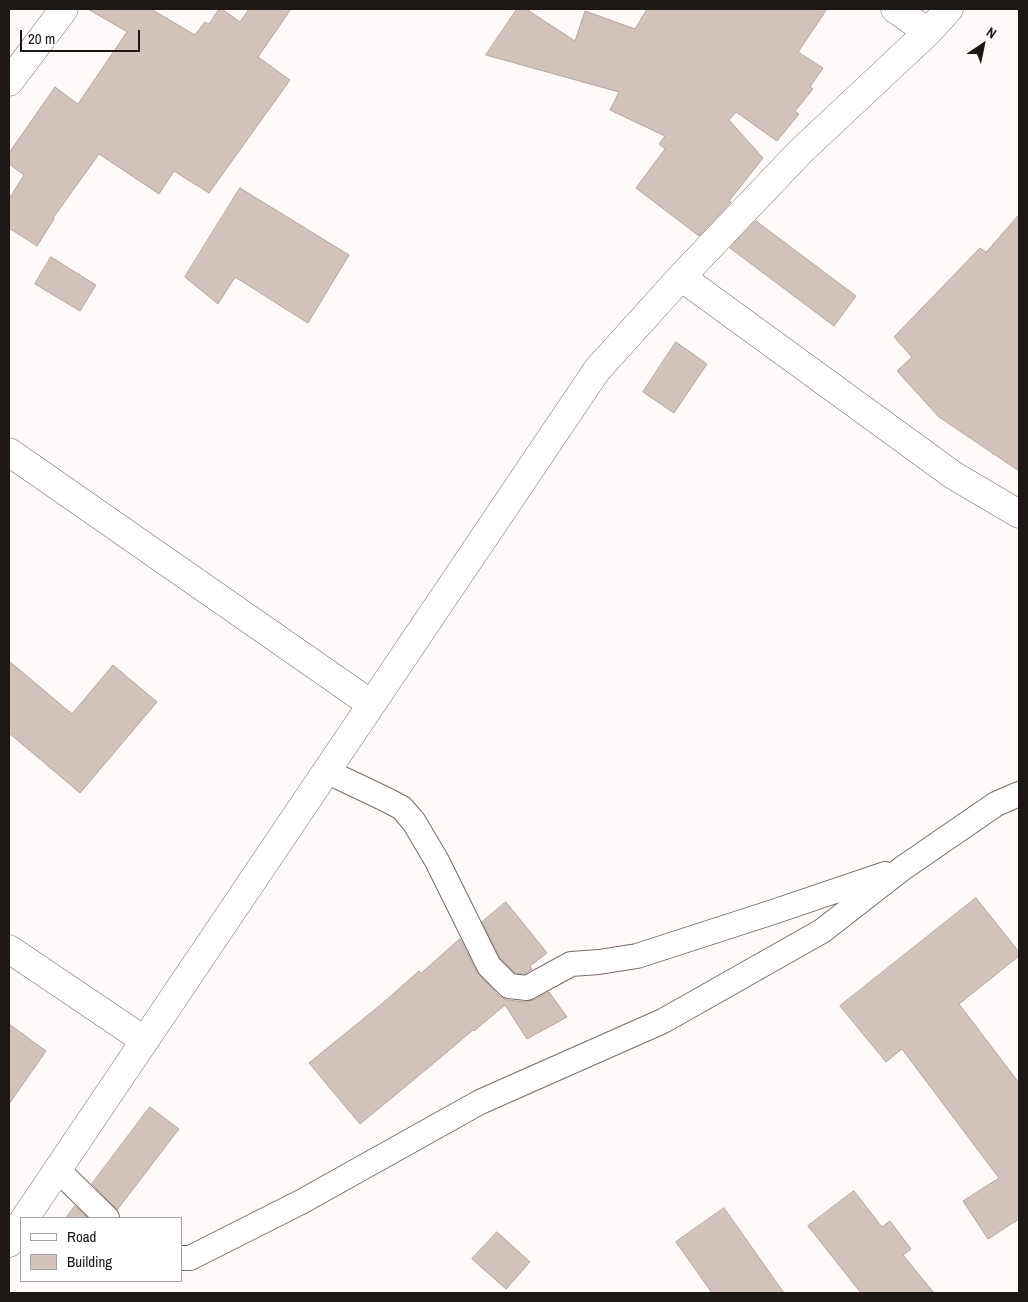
<!DOCTYPE html>
<html>
<head>
<meta charset="utf-8">
<style>
  body { margin:0 }
  #map { position:relative; width:1028px; height:1302px; overflow:hidden; background:#fdfaf9; font-family:"Archivo Narrow",sans-serif }
  canvas { display:block }
  .frame { position:absolute; inset:0; border:10px solid #1d1816; pointer-events:none }
  .legend { position:absolute; left:20px; top:1217px; width:162px; height:65px; box-sizing:border-box; background:#fff; border:1px solid #a5a3a2; margin:0; padding:6px 9px; list-style:none; font-size:15px; color:#1d1816 }
  .legend li { display:flex; align-items:center; gap:10px; height:25px }
  .legend b { width:25px; border:1px solid #a5a3a2 }
  .north { position:absolute; left:958px; top:20px; width:50px; height:50px; -webkit-text-stroke:4px #fff; paint-order:stroke; rotate:34deg; font-size:14px; font-weight:700; line-height:20px; text-align:center; color:#1d1816 }
  .north::after { content:''; display:block; margin:auto; width:18px; height:22px; background:#1d1816; clip-path:polygon(50% 0,100% 100%,50% 72%,0 100%) }
  .scale { position:absolute; left:20px; top:30px; width:120px; height:22px; box-sizing:border-box; border:2px solid #1d1816; border-top:0; padding-left:6px; font-size:15px; line-height:18px; white-space:nowrap; color:#1d1816; -webkit-text-stroke:4px #fff; paint-order:stroke }
</style>
</head>
<body>
<div id="map">
<canvas width="1028" height="1302"></canvas>
<div class="frame"></div>
<ul class="legend">
<li><b style="height:6px;background:#fff"></b>Road</li>
<li><b style="height:14px;background:#d1c3bc"></b>Building</li>
</ul>
<div class="north">N</div>
<div class="scale">20 m</div>
</div>
<script>
const ctx = document.querySelector('canvas').getContext('2d');
ctx.lineJoin = 'round';
function paint(path, color) { ctx.fillStyle = color; ctx.fill(path, 'evenodd'); }
function strokePath(path, color, width, dash) { ctx.strokeStyle = color; ctx.lineWidth = width; ctx.lineCap = dash ? 'butt' : 'round'; ctx.setLineDash(dash || []); ctx.stroke(path); }
const building = new Path2D(`
  M88,9H151L195,35L205,22L209,24L219,9H222L240,22L249,9H291L258,57L290,80L209,193L174,171L159,194L99,154L53,218L54,219L37,246L9,228V199L24,175L9,164V153L55,87L78,104L127,32Z
  M517,9H526L575,41L585,11L635,29L647,9H827L798,52L823,68L810,87L813,89L795,111L799,114L777,141L736,112L729,120L763,158L729,201L731,202L699,236L636,188L665,149L659,144L665,136L610,110L619,92L486,55Z
  M240,188L349,255L308,323L235,277L218,304L185,277Z
  M1019,215V471L939,417L897,371L912,357L894,337L980,248L986,252Z
  M756,221L856,296L834,326L730,248Z
  M51,257L96,285L80,311L35,284Z
  M676,342L707,364L674,413L643,392Z
  M9,661L72,714L113,665L157,702L80,793L9,733Z
  M976,898L1019,952V956L959,1004L1019,1083V1219L988,1239L963,1201L999,1178L902,1049L886,1062L840,1006Z
  M506,902L547,953L530,966L532,969L524,974L515,973L500,958L482,922Z
  M460,939L477,972L499,996L507,1000L526,1002L534,1000L549,992L567,1017L527,1039L505,1005L474,1031L473,1030L428,1068L360,1124L309,1063L384,1002L419,971L421,973Z
  M9,1024L46,1051L9,1104Z
  M150,1107L179,1129L117,1210L92,1184Z
  M854,1191L882,1227L890,1221L911,1249L903,1255L934,1293H861L808,1226Z
  M75,1206L88,1218H66Z
  M724,1208L784,1293H712L676,1242Z
  M497,1232L530,1262L506,1289L472,1259Z`);
const lane = new Path2D(`
  M326,771L387,800L402,808L414,822L437,861L489,966L509,986L527,988L571,964L599,962L637,956L773,912L885,874
  M58,1170L107,1218
  M181,1258H190L301,1202L480,1102L663,1021L822,931L903,868L996,804L1019,794`);
const street = new Path2D(`
  M895,9L928,32
  M9,82L64,9
  M681,277L953,475L1019,514
  M9,452L371,704
  M9,949L144,1040
  M25,1218L597,370L681,277L801,151L928,32L949,9
  M9,1243L21,1224`);
paint(building, '#d1c3bc');
strokePath(building, '#b3a59e', 1);
strokePath(lane, '#796c66', 26);
strokePath(street, '#796c66', 29);
strokePath(lane, '#fff', 24);
strokePath(street, '#fff', 28);
</script>
</body>
</html>
